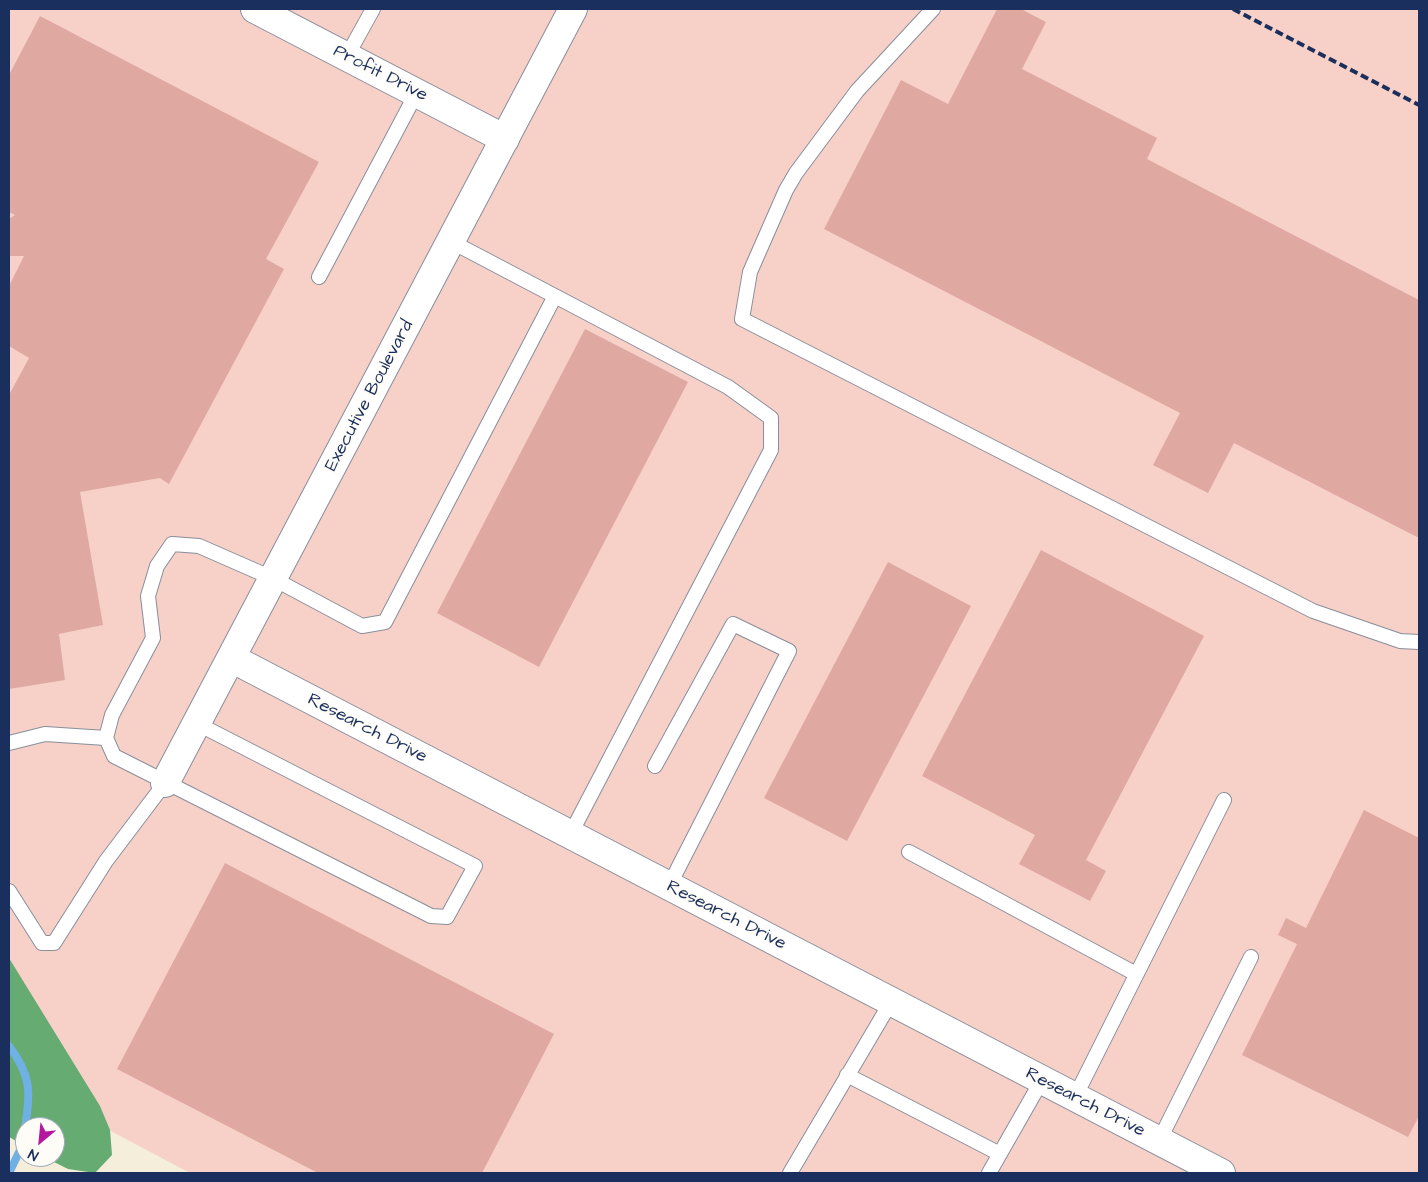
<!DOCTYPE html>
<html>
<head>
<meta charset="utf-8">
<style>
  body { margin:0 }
  #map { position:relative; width:1428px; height:1182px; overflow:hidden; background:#f4eeda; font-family:"Architects Daughter",sans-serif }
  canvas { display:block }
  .frame { position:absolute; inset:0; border:10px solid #1b2f5e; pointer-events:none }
  .north { position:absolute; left:15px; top:1117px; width:50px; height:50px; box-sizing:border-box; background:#fdfcf7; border:1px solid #a3aaba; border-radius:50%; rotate:208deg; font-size:14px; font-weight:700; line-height:20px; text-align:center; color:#1b2f5e }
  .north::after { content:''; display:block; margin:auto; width:18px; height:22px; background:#b5179e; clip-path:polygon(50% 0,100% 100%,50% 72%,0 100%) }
</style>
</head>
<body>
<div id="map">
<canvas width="1428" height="1182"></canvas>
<div class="frame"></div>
<div class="north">N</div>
</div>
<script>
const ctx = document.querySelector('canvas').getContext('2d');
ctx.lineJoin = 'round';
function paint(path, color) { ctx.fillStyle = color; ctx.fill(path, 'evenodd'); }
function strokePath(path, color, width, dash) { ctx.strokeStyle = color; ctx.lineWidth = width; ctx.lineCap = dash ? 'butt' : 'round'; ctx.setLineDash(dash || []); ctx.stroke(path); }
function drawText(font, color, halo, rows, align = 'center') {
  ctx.font = font + ' "Architects Daughter",sans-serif'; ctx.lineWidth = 4.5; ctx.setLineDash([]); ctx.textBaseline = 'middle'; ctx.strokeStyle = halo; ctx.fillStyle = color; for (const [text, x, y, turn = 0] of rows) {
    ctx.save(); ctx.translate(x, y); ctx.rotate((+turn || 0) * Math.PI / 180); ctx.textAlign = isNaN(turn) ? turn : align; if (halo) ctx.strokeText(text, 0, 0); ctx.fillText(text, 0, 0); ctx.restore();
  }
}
const built = new Path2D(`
  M9,9H1419V1173H190L60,1104L9,998Z`);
const forest = new Path2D(`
  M9,958L100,1106L110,1130L112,1155L95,1173L68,1169L44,1157H55V1127H25V1146L9,1137Z`);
const stream = new Path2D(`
  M9,1046C31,1075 31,1092 25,1127
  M9,1173L23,1144L25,1130`);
const building = new Path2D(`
  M997,9H1021L1046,22L1022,69L1157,138L1147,159L1419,300V538L1234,443L1208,493L1153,465L1180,413L824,229L901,80L948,104Z
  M40,16L319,162L266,259L284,269L169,484L160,478L80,492L103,625L59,634L65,680L9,689V395L29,358L9,346V286L24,256H9V219L15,215L9,212V75Z
  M585,329L688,382L539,667L437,613Z
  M1041,550L1204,636L1086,860L1106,871L1090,901L1019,864L1035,835L922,776Z
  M888,562L971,606L847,841L764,798Z
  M1364,810L1419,838V1116L1408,1137L1242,1055L1297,944L1278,935L1286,918L1306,928Z
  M225,863L554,1034L482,1173H318L117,1069Z`);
const lane = new Path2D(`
  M933,9L857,91L796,173L786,190L750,272L742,319L1313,611L1400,641L1419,642
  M347,56L373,9
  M452,242L728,387L771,418V450L570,835
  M319,277L417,92
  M196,723L475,866L447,917L431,916L114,756L106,738L112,715L153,638L148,596L157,566L172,544L199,546L272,578L362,626L385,622L555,296
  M9,743L45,734L106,738
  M655,766L733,624L789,651L669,886
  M909,852L1136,974
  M9,891L42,943H54L106,861L165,783
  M847,1075L1000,1154
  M1075,1097L1224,800
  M1159,1141L1251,957
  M790,1173L891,1002
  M989,1173L1042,1080`);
const street = new Path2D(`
  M255,9L505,139`);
const secondary = new Path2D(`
  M231,658L1221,1173
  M165,783L573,9`);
const rail = new Path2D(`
  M1233,9L1419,105`);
const streetNames = [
  ["Profit Drive",380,74,27],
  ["Executive Boulevard",370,396,-62],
  ["Research Drive",367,729,27],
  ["Research Drive",726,916,27],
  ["Research Drive",1085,1103,27]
];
paint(built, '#f7d1c7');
paint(forest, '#65ab72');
strokePath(stream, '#6fb1e4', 8);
paint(building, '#dfa9a2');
strokePath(lane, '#888e9c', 16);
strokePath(street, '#888e9c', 30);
strokePath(secondary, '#888e9c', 30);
strokePath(lane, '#fff', 14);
strokePath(street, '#fff', 28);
strokePath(secondary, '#fff', 28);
strokePath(rail, '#1b2f5e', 4, [8, 4]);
drawText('18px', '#1b2f5e', '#fdfcf7', streetNames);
</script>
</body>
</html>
